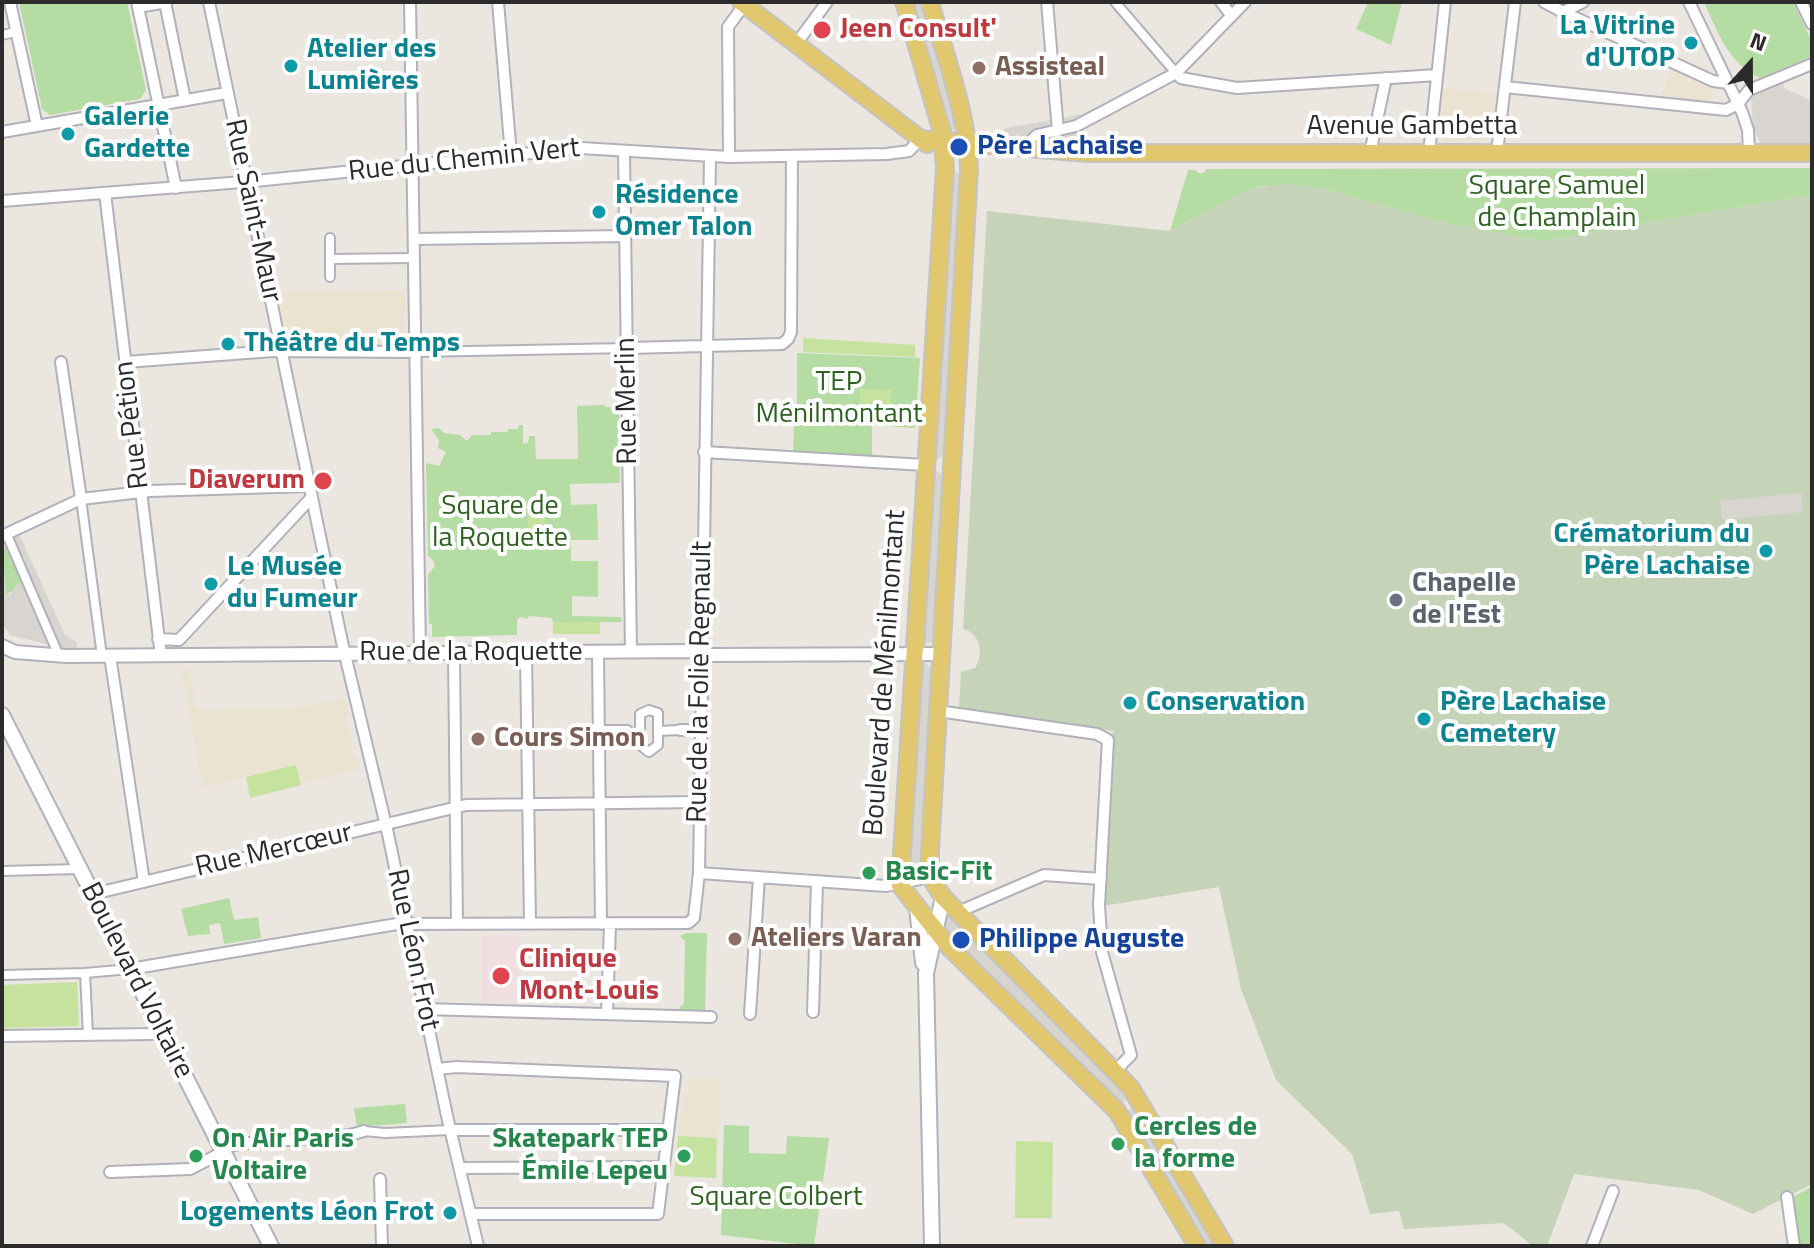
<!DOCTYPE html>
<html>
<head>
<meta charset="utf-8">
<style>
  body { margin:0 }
  #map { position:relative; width:1814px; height:1248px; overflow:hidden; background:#ebe6df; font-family:"Titillium Web",sans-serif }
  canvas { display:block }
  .frame { position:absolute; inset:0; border:4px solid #2b2b2b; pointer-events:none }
  .north { position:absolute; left:1710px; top:24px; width:80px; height:80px; -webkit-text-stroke:6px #fff; paint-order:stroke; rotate:21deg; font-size:22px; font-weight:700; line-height:32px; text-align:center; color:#2b2b2b }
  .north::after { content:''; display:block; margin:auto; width:28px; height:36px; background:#2b2b2b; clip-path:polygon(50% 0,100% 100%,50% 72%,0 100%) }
</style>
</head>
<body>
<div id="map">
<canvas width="1814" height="1248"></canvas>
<div class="frame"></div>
<div class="north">N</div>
</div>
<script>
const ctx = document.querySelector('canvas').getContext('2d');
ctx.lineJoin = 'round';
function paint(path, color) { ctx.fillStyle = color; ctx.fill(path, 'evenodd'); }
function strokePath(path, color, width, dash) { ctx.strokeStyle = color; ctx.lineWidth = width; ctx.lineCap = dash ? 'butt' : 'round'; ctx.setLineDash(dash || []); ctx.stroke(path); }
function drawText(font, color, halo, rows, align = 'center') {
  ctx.font = font + ' "Titillium Web",sans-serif'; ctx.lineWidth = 8; ctx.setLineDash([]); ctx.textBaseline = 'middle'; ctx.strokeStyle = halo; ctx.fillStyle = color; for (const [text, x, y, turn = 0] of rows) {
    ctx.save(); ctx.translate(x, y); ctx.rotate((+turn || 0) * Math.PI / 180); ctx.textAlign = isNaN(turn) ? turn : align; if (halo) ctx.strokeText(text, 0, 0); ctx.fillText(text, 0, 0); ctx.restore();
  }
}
const education = new Path2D(`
  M1671,68L1712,87L1711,101L1661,96Z
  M1444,88L1498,94L1493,136L1488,140L1444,141L1439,135Z
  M405,290L406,340L403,343L292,344L288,342L278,292Z
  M182,670H189L196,709L300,708L345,697L349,715L346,717L354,756L358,758L360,768L250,798L246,777L203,787Z
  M687,1079H720L719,1138L678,1135L681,1110L684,1109L683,1094L689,1093Z`);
const medical = new Path2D(`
  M482,935H519V986L516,1003L482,1001Z`);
const green = new Path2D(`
  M19,2H127L146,90L140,99L50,115L42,109Z
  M1368,2H1402L1391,45L1356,29Z
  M1704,2H1793L1812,42V56L1760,78C1728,63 1718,33 1704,2Z
  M1812,168V195L1541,241L1450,224L1321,188L1265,186L1247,190L1170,231L1188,170H1195L1198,173H1204L1206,169Z
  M797,353L920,358L915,428L872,425V457L793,453L794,424H797Z
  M605,405V407H619L620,483L570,484L571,505L597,504L598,540H571V561H598V597L572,596V616L621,617L622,622L553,623L552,618L529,616L527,619L521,617L517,619V635L432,637V624H429L428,575L435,566L433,560L428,556L426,463L439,466L446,452L438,448L439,440L431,429L439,428L444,433L460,435L467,441L472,435H491V432H507L508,429H518L519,425H523V444L528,443L529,436H535L536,459H578L577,406Z
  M7,547L24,584L6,595L2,549Z
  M229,898L234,920L258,917L261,938L224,944L220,923L209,925L210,934L188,936L181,909Z
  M686,933H707L705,1012H680L679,1008L684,1003L685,941L680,936Z
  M405,1104L407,1123L357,1127L354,1108Z
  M724,1125L749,1126V1153L786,1154L787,1136L829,1138L814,1246L721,1235Z
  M1812,1187V1246H1800L1792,1197Z`);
const cemetery = new Path2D(`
  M1286,183L1321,188L1450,224L1541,241L1812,195V1184L1753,1214L1699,1190L1574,1174L1547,1246H1533L1504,1223L1404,1229L1399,1211L1370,1214L1352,1154L1276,1080L1241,989L1219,887L1103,906L1113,731L959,707L961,672L975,668C984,655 981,633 963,629L987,211L1170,231L1247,190Z`);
const pitch = new Path2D(`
  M803,338L915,345V357L803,352Z
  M860,389L891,390L890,421L859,420Z
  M527,504H545V535H528Z
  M600,622V634H553V623Z
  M296,765L301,785L250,798L246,777Z
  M77,982L79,1026L2,1028V985Z
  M678,1136L717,1138L716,1178L674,1176Z
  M1016,1141L1053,1142L1052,1218H1015Z`);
const plaza = new Path2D(`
  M908,2H923L958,124L953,132H949Z
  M1783,81L1784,88L1812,101V147L1761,145L1753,126L1751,101L1753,94Z
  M1080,114L1085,148L1004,137L1005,128L1051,120L1060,116L1063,118Z
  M955,171L960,177L944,454L937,460L933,459L950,172Z
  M937,471L942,476L933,641L924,645L922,644L932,472Z
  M1801,493L1803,512L1722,520L1720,501Z
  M19,534L65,635L77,642V648H62L10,635L2,623V542ZM7,547L23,583L17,584L11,594L6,595L2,550Z
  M926,663L931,669L920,870L916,875L911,876L909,875L920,665Z
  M949,913L1126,1091L1127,1097L1124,1102L1119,1104L944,931L943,919Z
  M1135,1107L1219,1246H1203L1126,1116L1129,1109Z`);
const pedestrian = new Path2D(`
  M1115,2L1176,73
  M2,35L16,32
  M330,259L414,258
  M330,277V238
  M416,352L628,348
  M81,499L102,656
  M7,535L59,656
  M649,710L658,713V745L649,752L640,745V714Z
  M658,731L680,730
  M2,871L79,869
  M85,973L88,1035
  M2,975L85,973L130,969
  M364,1131L385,1133L450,1130`);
const minor = new Path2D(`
  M10,2L37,126
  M137,2L176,188
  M165,2L185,100
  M209,2L342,642L388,834L447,1116L478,1246
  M410,2L420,654
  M498,2L511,155
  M1047,2L1058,131
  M1221,2L1231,15
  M1544,2L1563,12L1583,2
  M1689,2L1742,112L1748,130L1749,152
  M1801,2L1812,24
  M138,7L167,2
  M1563,12L1713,81L1728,83
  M796,44L827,2
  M1176,73L1181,78L1237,88L1437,75
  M1505,87L1726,110L1738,104L1749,90L1812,64
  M2,132L227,93
  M1029,149L1031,141L1037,135L1076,126L1176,73L1245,2
  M624,151L631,652
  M1497,152L1515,2
  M1370,153L1386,78
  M1429,153L1445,2
  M729,157L728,27L744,5
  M105,193L161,656
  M2,201L255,181L581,148L729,157L887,154L909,151L920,139
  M414,239L625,236
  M628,348L782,344L788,339L791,332L792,156
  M61,362L81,499
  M126,362L273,351L416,352
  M704,452L925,465
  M2,536L81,499L150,491L309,486
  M158,639L179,640L311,498
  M598,652L601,924
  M526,653L530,924
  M454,654L457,924
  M110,656L144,882
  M938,711L1097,734L1108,740L1099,905L1102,952L1131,1055L1114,1072
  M680,730H699
  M598,731H627
  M699,873L886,886L930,877
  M93,894L466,805L699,802
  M958,912L1044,875L1101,879
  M130,969L397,924L688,923L694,918L699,873L710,157
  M423,1009L711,1017
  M813,1012L817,882
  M607,1014L610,924
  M750,1014L759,877
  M2,1036L153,1034L162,1031
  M437,1069L457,1067L675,1076L658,1214H470
  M450,1130H668
  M222,1149L238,1144L350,1135L364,1131
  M460,1168L664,1167
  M110,1172L190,1169L223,1152
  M380,1179L382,1246
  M1787,1197L1794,1246
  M1592,1246L1613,1191`);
const tertiary = new Path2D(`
  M2,646L15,652L66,656L689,651L712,655L942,654`);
const secondary = new Path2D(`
  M2,715L271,1246
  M917,907L923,963
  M932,1246L926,973L943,897`);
const primary = new Path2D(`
  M741,2L927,144
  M904,2L942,132L945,168L900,885L949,947L1117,1111L1197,1246
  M930,2C945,57 968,113 969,170L930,851V877L943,897L1131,1088L1225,1246
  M920,139L1087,153H1812`);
const markers = [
  [822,30,10,"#e0444e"],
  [1691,43,8,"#0f9aa8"],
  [291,66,8,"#0f9aa8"],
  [979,68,8,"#8d6e63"],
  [68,134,8,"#0f9aa8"],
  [959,147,10,"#1a4fb4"],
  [599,212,8,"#0f9aa8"],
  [228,344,8,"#0f9aa8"],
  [323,481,10,"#e0444e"],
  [1766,551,8,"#0f9aa8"],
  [211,584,8,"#0f9aa8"],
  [1396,600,8,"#6b7280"],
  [1130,703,8,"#0f9aa8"],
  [1424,719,8,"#0f9aa8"],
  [478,739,8,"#8d6e63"],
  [869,873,8,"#2e9e5b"],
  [735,939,8,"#8d6e63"],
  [961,940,10,"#1a4fb4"],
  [501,976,10,"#e0444e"],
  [1118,1144,8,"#2e9e5b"],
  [196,1156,8,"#2e9e5b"],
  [684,1156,8,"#2e9e5b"],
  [450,1213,8,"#0f9aa8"]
];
const cultureNames = [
  ["La Vitrine",1675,27,"right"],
  ["d'UTOP",1675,59,"right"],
  ["Atelier des",307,50],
  ["Lumières",307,82],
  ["Galerie",84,118],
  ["Gardette",84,150],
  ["Résidence",615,196],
  ["Omer Talon",615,228],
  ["Théâtre du Temps",244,344],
  ["Crématorium du",1750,535,"right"],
  ["Père Lachaise",1750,567,"right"],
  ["Le Musée",227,568],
  ["du Fumeur",227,600],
  ["Conservation",1146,703],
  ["Père Lachaise",1440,703],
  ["Cemetery",1440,735],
  ["Logements Léon Frot",434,1213,"right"]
];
const healthNames = [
  ["Jeen Consult'",840,30],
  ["Diaverum",305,481,"right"],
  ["Clinique",519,960],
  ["Mont-Louis",519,992]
];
const educationNames = [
  ["Assisteal",995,68],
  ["Cours Simon",494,739],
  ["Ateliers Varan",751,939]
];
const streetNames = [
  ["Avenue Gambetta",1412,127],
  ["Rue du Chemin Vert",464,161,-6],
  ["Rue Saint-Maur",252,211,78],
  ["Rue Merlin",628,401,-91],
  ["Rue Pétion",133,425,-97],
  ["Rue de la Roquette",471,653],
  ["Boulevard de Ménilmontant",886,673,-86],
  ["Rue de la Folie Regnault",701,682,-89],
  ["Rue Mercœur",274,851,-13],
  ["Rue Léon Frot",412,950,78],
  ["Boulevard Voltaire",136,981,63]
];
const transitNames = [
  ["Père Lachaise",977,147],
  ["Philippe Auguste",979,940]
];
const parkNames = [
  ["Square Samuel",1557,187],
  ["de Champlain",1557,219],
  ["TEP",839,383],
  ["Ménilmontant",839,415],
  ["Square de",500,507],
  ["la Roquette",500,539],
  ["Square Colbert",776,1198]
];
const worshipNames = [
  ["Chapelle",1412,584],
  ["de l'Est",1412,616]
];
const leisureNames = [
  ["Basic-Fit",885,873],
  ["Cercles de",1134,1128],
  ["la forme",1134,1160],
  ["On Air Paris",212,1140],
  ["Voltaire",212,1172],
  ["Skatepark TEP",668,1140,"right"],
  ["Émile Lepeu",668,1172,"right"]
];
paint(education, '#ebe3d1');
paint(medical, '#f1dede');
paint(green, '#b5dca2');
paint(cemetery, '#c5d3b8');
paint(pitch, '#c5e29f');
paint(plaza, '#d8d5d1');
strokePath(pedestrian, '#b0b1ba', 12);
strokePath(minor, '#b0b1ba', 14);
strokePath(tertiary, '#b0b1ba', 16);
strokePath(secondary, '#b0b1ba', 18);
strokePath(primary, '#c4c4c4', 20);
strokePath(pedestrian, '#fff', 8);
strokePath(minor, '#fff', 10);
strokePath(tertiary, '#fff', 12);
strokePath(secondary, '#fff', 14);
strokePath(primary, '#e1c76e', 16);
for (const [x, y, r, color] of markers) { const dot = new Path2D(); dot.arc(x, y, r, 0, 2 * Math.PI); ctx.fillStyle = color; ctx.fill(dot); strokePath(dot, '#fff', 3); }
drawText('bold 28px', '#0d838f', '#fff', cultureNames, 'left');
drawText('bold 28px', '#be3a42', '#fff', healthNames, 'left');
drawText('bold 28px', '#785e54', '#fff', educationNames, 'left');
drawText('28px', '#2b2b2b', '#fff', streetNames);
drawText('bold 28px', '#164399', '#fff', transitNames, 'left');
drawText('28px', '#2f6123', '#fff', parkNames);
drawText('bold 28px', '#5b616d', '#fff', worshipNames, 'left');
drawText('bold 28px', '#27864d', '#fff', leisureNames, 'left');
</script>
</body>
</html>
